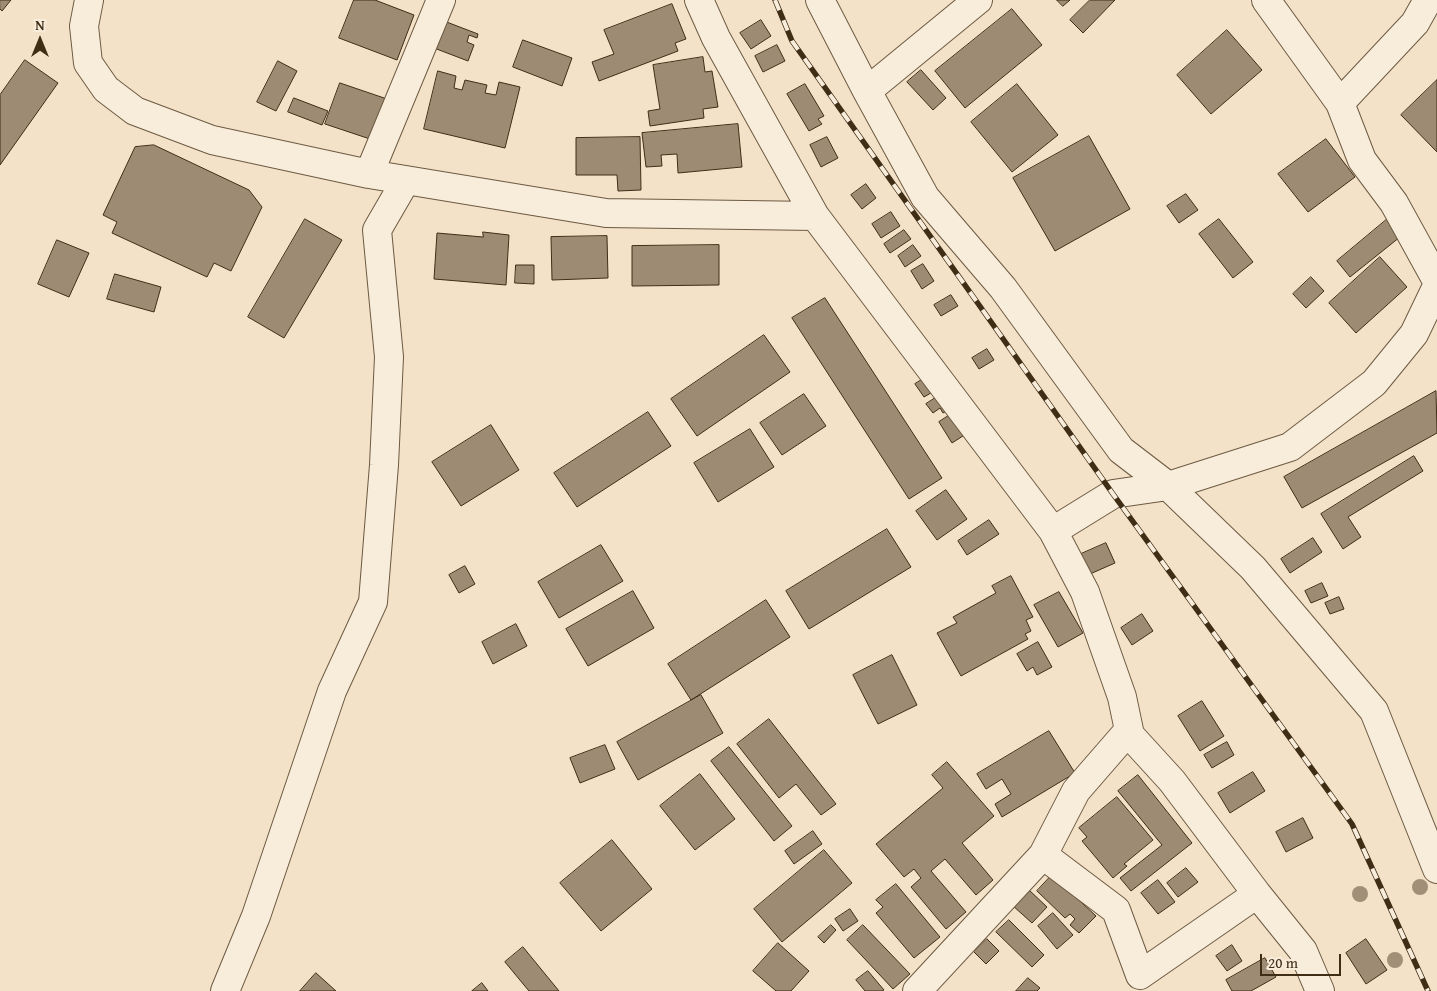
<!DOCTYPE html>
<html>
<head>
<meta charset="utf-8">
<style>
  body { margin:0 }
  #map { position:relative; width:1437px; height:991px; overflow:hidden; background:#f4e2c8; font-family:"Gentium Book Plus",serif }
  canvas { display:block }
  .north { position:absolute; left:15px; top:15px; width:50px; height:50px; -webkit-text-stroke:4px #f8ecdb; paint-order:stroke; rotate:0deg; font-size:14px; font-weight:700; line-height:20px; text-align:center; color:#3f2d16 }
  .north::after { content:''; display:block; margin:auto; width:18px; height:22px; background:#3f2d16; clip-path:polygon(50% 0,100% 100%,50% 72%,0 100%) }
  .scale { position:absolute; left:1260px; top:954px; width:81px; height:22px; box-sizing:border-box; border:2px solid #3f2d16; border-top:0; padding-left:6px; font-size:15px; line-height:18px; white-space:nowrap; color:#3f2d16; -webkit-text-stroke:4px #f8ecdb; paint-order:stroke }
</style>
</head>
<body>
<div id="map">
<canvas width="1437" height="991"></canvas>
<div class="north">N</div>
<div class="scale">20 m</div>
</div>
<script>
const ctx = document.querySelector('canvas').getContext('2d');
ctx.lineJoin = 'round';
function paint(path, color) { ctx.fillStyle = color; ctx.fill(path, 'evenodd'); }
function strokePath(path, color, width, dash) { ctx.strokeStyle = color; ctx.lineWidth = width; ctx.lineCap = dash ? 'butt' : 'round'; ctx.setLineDash(dash || []); ctx.stroke(path); }
const building = new Path2D(`
  M0,0H11L2,11L0,9Z
  M354,0H375L414,15L397,60L339,38Z
  M1057,0H1070L1063,6Z
  M1090,0H1115L1083,33L1070,20Z
  M672,4L686,39L675,43L678,51L599,81L592,62L614,54L604,30Z
  M1012,9L1042,45L965,108L935,71Z
  M761,20L771,36L751,49L740,33Z
  M444,21L478,34L477,38L469,35L467,42L474,45L468,61L434,48Z
  M1227,30L1262,70L1211,114L1177,75Z
  M523,40L572,58L562,86L513,67Z
  M777,45L785,61L763,72L755,56Z
  M703,57L705,72L712,71L718,107L703,109L704,118L650,126L648,111L660,109L653,65Z
  M25,60L58,83L0,165V95Z
  M278,61L297,71L276,111L257,102Z
  M921,70L946,98L933,110L907,82Z
  M438,71L456,76L454,88L462,90L465,80L487,85L485,93L496,95L499,82L520,87L505,148L424,129Z
  M1437,80V152L1401,115Z
  M340,83L390,100L376,141L325,124Z
  M805,84L824,116L818,119L822,124L809,131L787,94Z
  M1017,84L1058,135L1012,172L971,122Z
  M294,98L328,111L322,125L288,112Z
  M738,124L742,167L678,173L677,154L661,155L662,166L646,167L642,133Z
  M1089,136L1130,209L1055,251L1013,178Z
  M640,137L641,190L618,191L617,175H576V138Z
  M827,137L838,158L821,167L810,145Z
  M1326,139L1355,177L1308,212L1278,174Z
  M154,145L249,190L262,207L231,271L214,263L207,277L112,233L117,222L103,215L135,147Z
  M866,184L876,198L862,209L851,195Z
  M1186,194L1198,210L1179,223L1167,206Z
  M891,212L900,226L881,238L872,224Z
  M1391,216L1405,233L1350,277L1337,261Z
  M305,219L342,240L284,338L248,317Z
  M1219,219L1253,262L1233,278L1199,234Z
  M904,230L911,239L890,253L884,244Z
  M483,232L509,235L506,285L434,279L437,233L483,237Z
  M607,236L608,278L552,280L551,237Z
  M57,240L89,253L69,297L38,284Z
  M719,245V285L632,286V246Z
  M913,245L921,256L905,267L898,256Z
  M1380,257L1407,287L1356,333L1329,303Z
  M923,264L934,281L922,289L911,271Z
  M516,265H534V284L515,283Z
  M115,274L161,287L154,312L107,299Z
  M1311,277L1324,291L1306,308L1293,294Z
  M951,295L958,306L941,316L934,305Z
  M825,298L942,478L909,499L792,318Z
  M764,335L790,372L697,436L671,399Z
  M987,349L994,360L979,369L972,358Z
  M928,376L936,390L924,397L915,384Z
  M1436,391L1437,433L1302,508L1284,477Z
  M804,394L826,426L782,455L760,423Z
  M940,395L950,409L943,413L940,408L933,413L926,404Z
  M648,412L671,446L577,507L554,473Z
  M953,413L966,434L952,443L939,422Z
  M491,425L519,470L461,506L432,462Z
  M750,429L774,467L718,502L694,463Z
  M1414,456L1423,471L1348,517L1361,537L1343,549L1321,514Z
  M946,490L967,519L937,540L916,511Z
  M989,520L999,534L967,555L958,541Z
  M887,529L911,567L809,629L786,591Z
  M1313,538L1322,552L1290,573L1281,559Z
  M1106,543L1115,563L1090,574L1081,554Z
  M601,545L623,581L559,618L538,582Z
  M465,566L475,584L459,593L449,575Z
  M1011,576L1033,617L1026,620L1031,631L1025,634L1028,639L961,676L937,633L957,623L953,617L996,593L992,586Z
  M1322,583L1328,596L1311,603L1305,591Z
  M633,591L654,628L588,666L566,629Z
  M1059,592L1083,633L1058,647L1034,605Z
  M1339,597L1344,609L1330,614L1325,603Z
  M766,600L790,637L691,700L668,664Z
  M1142,614L1153,631L1132,645L1121,628Z
  M516,624L527,646L493,664L482,642Z
  M1038,642L1052,667L1037,675L1033,667L1027,671L1017,654Z
  M892,655L917,705L878,724L853,675Z
  M701,695L723,733L638,780L617,742Z
  M1202,701L1224,736L1200,751L1178,716Z
  M769,719L836,804L821,815L796,784L779,798L737,744Z
  M1049,731L1075,773L1002,817L995,804L1011,794L1002,779L986,789L977,774Z
  M1227,742L1234,755L1212,768L1204,755Z
  M605,745L615,769L580,783L570,758Z
  M729,747L792,826L774,841L711,761Z
  M947,762L994,816L962,843L993,880L976,895L945,859L931,871L966,912L946,929L911,887L921,878L914,869L904,877L876,844L943,788L932,775Z
  M1253,772L1265,791L1230,813L1218,793Z
  M700,774L735,819L695,850L660,806Z
  M1138,775L1192,843L1131,891L1120,878L1162,845L1118,791Z
  M1117,797L1153,840L1124,864L1127,866L1113,878L1082,841L1087,837L1079,828Z
  M1303,818L1313,838L1286,852L1276,832Z
  M813,831L822,844L794,864L785,851Z
  M612,840L652,889L601,931L560,883Z
  M824,850L852,883L782,942L754,909Z
  M1186,868L1198,882L1178,897L1167,883Z
  M1052,875L1096,916L1079,933L1070,925L1075,919L1070,914L1065,918L1037,891Z
  M1158,880L1175,902L1158,914L1141,893Z
  M896,884L940,937L914,958L876,913L883,907L876,900Z
  M1028,889L1047,907L1032,923L1012,905Z
  M850,909L858,921L843,931L835,919Z
  M1053,913L1073,935L1057,949L1038,926Z
  M1009,920L1044,955L1032,967L996,932Z
  M831,925L836,930L824,943L818,937Z
  M863,925L910,974L893,989L847,940Z
  M987,939L999,951L986,964L974,952Z
  M1366,939L1387,970L1366,984L1346,953Z
  M778,943L809,971L791,991H776L753,971Z
  M1232,945L1242,961L1227,971L1216,956Z
  M523,947L559,991H529L505,962Z
  M1265,958L1276,977L1251,991H1232L1226,980Z
  M868,971L884,990L882,991H865L856,980Z
  M316,973L336,991H300Z
  M1028,978L1040,988L1037,991H1016Z
  M482,983L488,991H472Z`);
const minor = new Path2D(`
  M89,0L84,26L88,63L106,89L135,111L212,140L369,174L606,213L815,216
  M699,0L716,38L815,216L1053,531L1085,592L1122,697L1130,735L1172,781L1257,894L1303,951L1320,991
  M820,0L867,91L925,197L1003,288L1121,450L1168,486L1253,568L1374,711L1437,869
  M1266,0L1340,103L1362,160L1394,203L1437,281
  M867,91L978,0
  M1340,103L1415,23L1428,0
  M369,174L441,0
  M1053,531L1113,494L1168,486L1290,447L1374,383L1414,334L1437,286
  M1043,855L1116,910L1140,975L1257,894
  M225,991L256,916L332,691L373,602L384,465L389,357L377,230L406,180
  M917,991L1043,855L1076,791L1129,730`);
const rail = new Path2D(`
  M775,0L792,41L1113,494L1352,824L1428,991`);
const trees = [
  [1420,887],
  [1360,894],
  [1395,960]
];
paint(building, '#9d8b73');
strokePath(building, '#3f2d16', 1);
strokePath(minor, '#6c5a42', 30);
strokePath(minor, '#f8ecdb', 28);
strokePath(rail, '#3f2d16', 5.5);
strokePath(rail, '#f8ecdb', 4, [11]);
ctx.fillStyle = '#a18f77';
for (const [x, y] of trees) { ctx.beginPath(); ctx.arc(x, y, 8, 0, 2 * Math.PI); ctx.fill(); }
</script>
</body>
</html>
